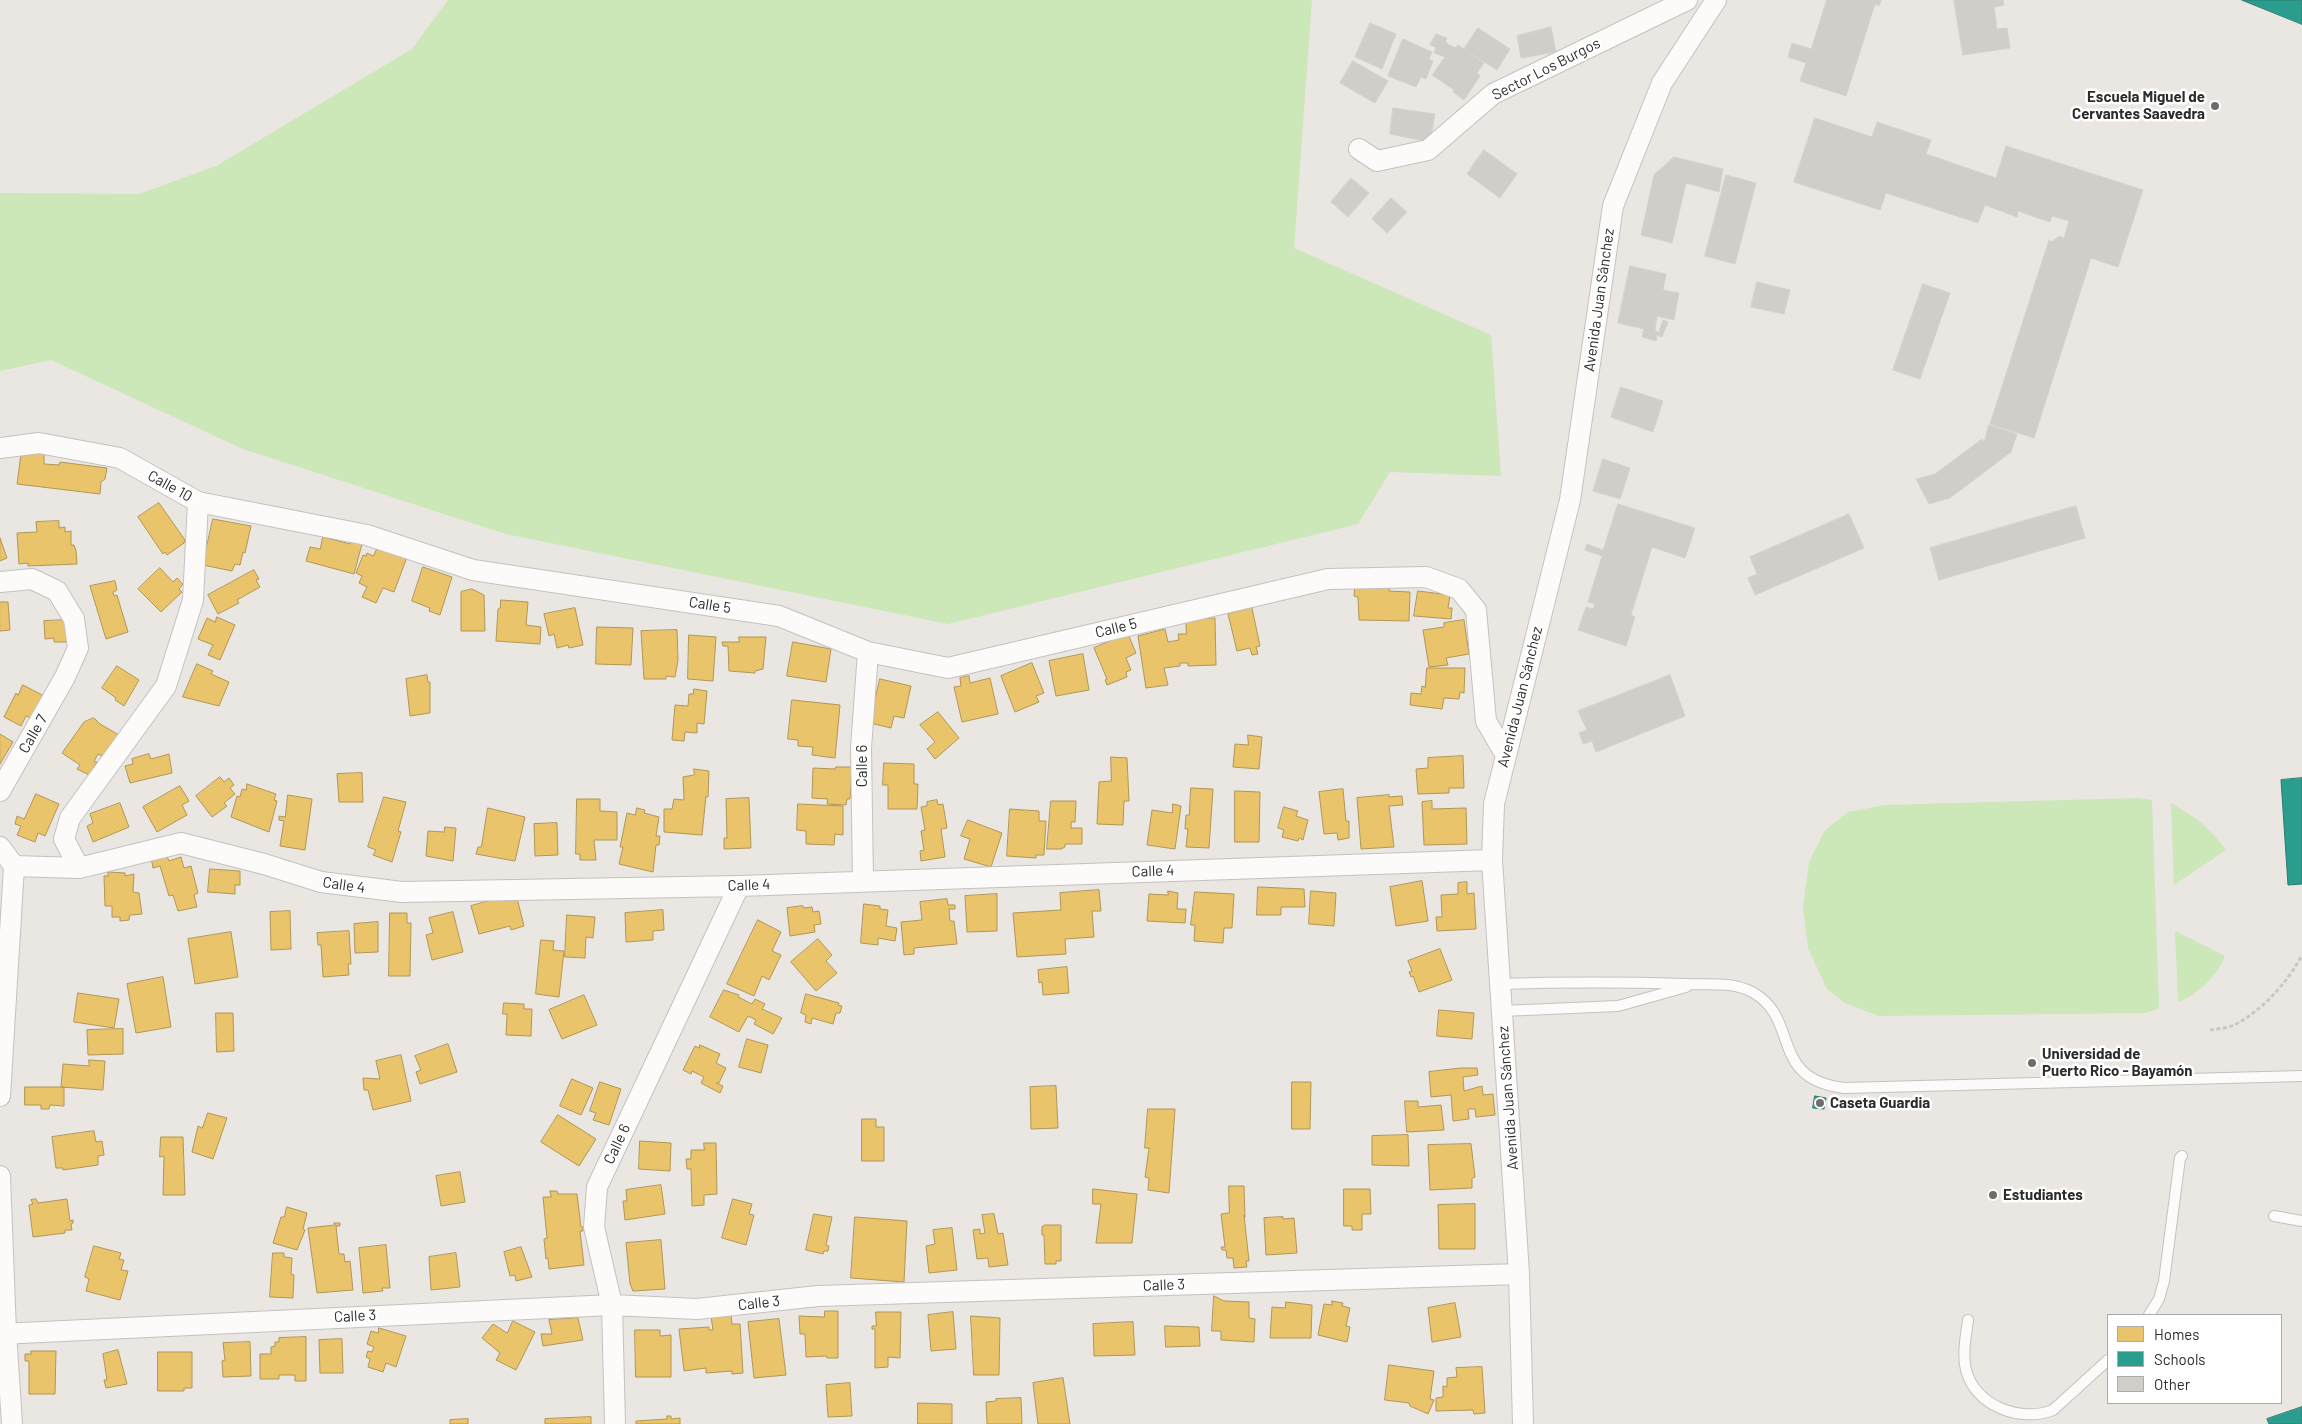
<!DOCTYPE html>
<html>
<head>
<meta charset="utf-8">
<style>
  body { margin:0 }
  #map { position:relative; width:2302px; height:1424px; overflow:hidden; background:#eae6e1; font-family:Barlow,sans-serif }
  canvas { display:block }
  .legend { position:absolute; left:2107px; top:1314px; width:175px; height:90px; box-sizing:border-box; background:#fff; border:1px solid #ababab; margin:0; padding:6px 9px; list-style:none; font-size:15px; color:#2c2c2c }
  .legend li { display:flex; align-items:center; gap:10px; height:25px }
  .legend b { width:25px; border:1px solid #ababab }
</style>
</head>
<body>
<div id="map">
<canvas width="2302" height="1424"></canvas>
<ul class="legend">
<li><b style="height:14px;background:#e9c46a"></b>Homes</li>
<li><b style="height:14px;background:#2a9d8f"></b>Schools</li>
<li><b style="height:14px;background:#d1ceca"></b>Other</li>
</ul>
</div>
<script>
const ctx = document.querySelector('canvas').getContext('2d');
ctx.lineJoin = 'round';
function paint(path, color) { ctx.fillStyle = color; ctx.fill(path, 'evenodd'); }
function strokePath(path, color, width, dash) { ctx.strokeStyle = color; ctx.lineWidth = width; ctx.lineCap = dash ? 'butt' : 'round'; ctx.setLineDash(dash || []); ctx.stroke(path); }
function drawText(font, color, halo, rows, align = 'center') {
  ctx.font = font + ' Barlow,sans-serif'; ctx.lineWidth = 5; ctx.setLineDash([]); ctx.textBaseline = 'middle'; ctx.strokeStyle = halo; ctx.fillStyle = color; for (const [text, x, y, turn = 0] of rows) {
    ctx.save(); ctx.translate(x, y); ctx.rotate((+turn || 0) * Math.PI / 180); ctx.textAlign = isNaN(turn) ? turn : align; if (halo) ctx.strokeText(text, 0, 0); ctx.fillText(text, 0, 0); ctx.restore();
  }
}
const green = new Path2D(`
  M448,0H1312L1294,248L1491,335L1501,476L1390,472L1358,524L948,624L506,534L243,449L51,360L0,371V193L139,194L216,166L412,49Z
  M2138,798L2152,800L2159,1008L2146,1013L1879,1016L1845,1003L1827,989L1808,948L1803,907L1809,862L1825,830L1848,812L1885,805Z
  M2171,803C2196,817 2210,828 2226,850L2174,885Z
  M2175,931L2225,956C2215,978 2201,992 2178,1002Z`);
const homes = new Path2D(`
  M44,453V464L59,465L60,462L107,468L105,479L101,482L100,494L17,484L21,454Z
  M159,503L185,540L184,543L167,555L165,552L163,554L138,517Z
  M213,519L251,526L245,553L243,552L240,565L235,564L232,571L203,565Z
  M59,521V528L65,527V532L71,531V545H74L76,551L77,564L28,566V563L19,564L17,533L37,532L36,522Z
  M323,537L350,544L351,541L362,544L354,574L306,561L310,547L320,549Z
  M0,538L7,558L0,561Z
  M379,545L407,557L394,592L383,588L376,603L362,597L367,587L359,583L362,576L356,573L363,555L366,556L367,553L373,556Z
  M423,567L452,577L440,615L429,611L430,608L412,601Z
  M160,568L173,582L177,578L183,584L179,589L182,592L161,612L138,589Z
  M254,570L259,579L256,580L260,587L237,600L239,603L218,614L208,595Z
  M115,581L117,590L113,592L114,596L117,595L128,632L106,639L90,586Z
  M1390,583L1389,591L1410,592L1409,621L1359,620L1358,597L1354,596L1355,584Z
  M472,589L484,595L485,631H461V592Z
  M1418,591L1450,595L1448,608H1452L1451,619L1414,616Z
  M501,600L528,602L526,625L541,627L540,644L496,641L498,609L500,608Z
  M0,602H8L10,630L0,631Z
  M575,608L583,645L569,648L568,645L557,648L554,634L549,636L544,614Z
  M1252,608L1260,646L1256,647L1258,654L1252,655L1250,648L1237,651L1228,614Z
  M217,617L235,625L220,660L208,655L213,645L198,639L207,618L215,622Z
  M1186,618H1215L1216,665L1188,666V663H1180V666L1164,668L1168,685L1146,688L1138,636L1165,629L1168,642L1179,640L1178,634H1186Z
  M66,620L67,642H54V638L45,639L44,621Z
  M1464,620L1469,654L1446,658L1448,665L1429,667L1423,630L1444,627V623Z
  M597,627L633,628L631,665L596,664Z
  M677,630L678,660L675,677L666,676V679H644L641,631Z
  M1128,634L1136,653L1126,658L1131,670L1126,672L1127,677L1107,685L1105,680L1107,679L1094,648Z
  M689,635L716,637L713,681L688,679Z
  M739,637H766L763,669L755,671V673L729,671L728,646H723L722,642H739Z
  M793,642L831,649L826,682L787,676Z
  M1083,654L1089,690L1056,696L1049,661Z
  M1032,663L1044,693L1036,696L1039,702L1015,712L1001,676Z
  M197,664L213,671L211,674L229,682L219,706L183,697Z
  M117,666L139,680L124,706L115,700L116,698L102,688Z
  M1427,668H1465L1464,693L1460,692L1459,699L1444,698L1442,709L1410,705L1411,693L1421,694L1422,686L1425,687Z
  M427,675L428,682H430V713L410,716L406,679Z
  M969,676L970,683L990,678L998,714L962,722L954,687L961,686L960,678Z
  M880,679L911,686L904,718L894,716L891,728L870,723Z
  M23,685L44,696L33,719L26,716L21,726L4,717L16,693L18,695Z
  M694,689L707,691L704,724L697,723V733L685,732L684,741L672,740L675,705L688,706L689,694H693Z
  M792,700L840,705L835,758L812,755L813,747L798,746V740L788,739Z
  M938,712L959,738L935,759L927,749L935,742L920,725Z
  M94,718L100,724L119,735L106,758L98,754L94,761L97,762L89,775L77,769L80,765L62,753L84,722Z
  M0,734L13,742L0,764Z
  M1248,735L1262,737L1259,769L1233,767L1235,744L1248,745Z
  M149,754L151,759L169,754L172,773L130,783L125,766L133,764L132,759Z
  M1463,756L1464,788H1449V793L1418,794L1416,769L1428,768V758Z
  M1111,757L1127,758L1129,801H1124L1123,825L1097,824L1099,782L1111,781Z
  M884,763L914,764V784H918L917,809H888V785H883Z
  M836,767H852L850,799H847L846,805L827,804L828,799L812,798L813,768L835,769Z
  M694,769L709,771L708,797L706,796L702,835L664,832V809H672L674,799L684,800L683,777L694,775Z
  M362,773L363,802H339L337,774Z
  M220,777L224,782L229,778L234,785L230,788L235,794L224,803L227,806L212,817L196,796Z
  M247,784L276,794L274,800L277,801L269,832L231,817L237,796L240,797L242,789L246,790Z
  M180,786L189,801L182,805L187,815L157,832L143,807Z
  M1191,788L1213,789L1209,848L1186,847L1188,829H1185L1186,815H1189Z
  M1343,789L1346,821H1349V838L1338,840L1337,833L1324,834L1319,792Z
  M1235,791L1260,792L1259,842H1235Z
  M36,794L59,804L45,836L38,833L35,842L17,835L21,826L15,824L17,816L24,819Z
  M288,795L312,799L305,850L280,846L284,821L279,820V816L285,817Z
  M1389,795V797L1402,796L1403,805L1389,806L1394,847L1361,849L1357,798Z
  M384,797L406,802L398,831L401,832L392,862L373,855L376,850L368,847Z
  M749,798L751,848L724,849V838H727L726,799Z
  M577,799H600V811L617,812V840H594L596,860H580V854H576Z
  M937,800L938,805L943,804L947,828L941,829L945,857L921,861L920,851L924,850L921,831L925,830L921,807L927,806V802Z
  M1051,801H1076L1075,822H1071V828H1082V844H1065V847L1061,849H1047Z
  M1432,801V809L1466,808L1467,844L1424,845L1422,802Z
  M120,803L129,827L93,842L87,826L93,823L90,814Z
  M798,804L843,806V835L835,834L834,845L806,844V831L797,830Z
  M1173,804L1181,806L1175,849L1147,845L1152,810L1172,813Z
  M1284,807L1298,811L1296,816L1308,820L1303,840L1299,838L1298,841L1282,837L1284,830L1278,828Z
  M488,808L525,817L515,861L476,854L478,847H481Z
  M637,808L645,810L644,813L659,817L656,836H660L659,845H656L653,872L619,864L623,847H620L627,813L635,815Z
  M1010,809L1039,811V821H1046L1044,855H1036V858L1007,856Z
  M968,820L1002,833L991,867L964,859L970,839L961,836Z
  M557,823L558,855L535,856L534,824Z
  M445,827L456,828L453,861L426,856L428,831L444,832Z
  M166,854L169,861L181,857L184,868L191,866L198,893L194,895L197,907L178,911L173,895L169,896L160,866L153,868L151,857Z
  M210,869L240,871V885H235V894L208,892Z
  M108,872L125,873V876L134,874L133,892L139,893L142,914L130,915L129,920L120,921V917H112V906H105L104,876H108Z
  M1422,881L1428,921L1396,926L1390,887Z
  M1467,882V894L1474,893L1476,929L1437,931L1436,917H1442L1441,895L1458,894V883Z
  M1258,887L1304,889L1305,907H1281V915H1257Z
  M1099,890L1101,911H1092L1094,937L1065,939L1066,954L1017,957L1013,913L1061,910L1060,893Z
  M1168,891L1178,893L1177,909H1186L1185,923L1147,921L1149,894L1168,895Z
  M1311,891L1336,893L1334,926L1309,924Z
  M1195,892L1234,894L1232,928H1224L1223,943L1194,941L1195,925H1191Z
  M997,894V931L967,932L965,896Z
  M504,897L505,901L517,898L524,926L511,930L510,926L479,934L471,906Z
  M947,899L948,905H955V909H949L950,921H954L957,944L914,948V954L904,955L901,922L922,920L920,902Z
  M864,904L880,906V909L888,910L886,926L897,928L895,941L878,938V945L861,943Z
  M803,906L804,908L812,907L813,912L819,911L821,924L814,925L815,932L790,936L787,908Z
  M663,910L664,930L653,931V940L626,942L625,913Z
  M290,911L291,949L271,950L270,912Z
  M453,912L463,952L432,960L426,935L433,933L429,918Z
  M390,913H407V923H411L410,976H389Z
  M567,915L595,917L593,938L586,937L585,958L565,957Z
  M758,920L781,932L772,951L781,955L769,980L762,976L754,996L727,984Z
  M378,922V952L355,953L354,924Z
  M349,931L351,964H348L349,975L323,977L321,945H318L317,933Z
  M231,932L238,977L195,984L188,939Z
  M818,939L832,955L826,961L837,973L816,991L791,962Z
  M541,940L554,941L553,950L564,951L559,997L536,994Z
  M1440,949L1452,980L1419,992L1413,976L1411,977L1409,972L1412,971L1408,961Z
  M1067,967L1069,993L1043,995L1042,982L1039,983L1038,970Z
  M163,977L171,1027L136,1033L127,984Z
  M724,990L739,995L738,997L752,1004L755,999L765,1004L762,1009L782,1018L773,1034L754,1024L756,1020L748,1016L739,1032L710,1017Z
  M78,993L119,999L114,1028L74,1022Z
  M806,994L839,1003L838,1005L842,1006L840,1013H836L833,1024L812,1018L811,1024L805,1022L806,1015L801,1013Z
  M584,995L597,1025L562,1039L549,1010Z
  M504,1003L524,1004V1009H532L531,1036L506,1035L507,1014H503Z
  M1439,1010L1474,1013L1472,1039L1437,1036Z
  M216,1013H233L234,1051L217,1052Z
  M123,1029V1054L88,1055L87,1030Z
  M747,1039L768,1045L761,1073L739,1067Z
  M448,1044L457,1072L420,1084L416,1072L421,1070L415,1056Z
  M700,1045L720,1054L716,1063L726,1068L719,1083H716L723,1086L720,1093L701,1083L704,1077L692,1071L691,1074L683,1070L695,1046L699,1048Z
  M401,1055L411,1101L373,1110L368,1090H364L363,1078L380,1079L376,1061Z
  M89,1060L105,1061L103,1090L61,1087L63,1064L89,1066Z
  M1461,1068H1477L1478,1075L1463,1077L1464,1091L1482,1086L1483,1095L1493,1094L1495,1115L1476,1117L1475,1109H1468L1469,1119L1453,1121L1451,1095L1431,1097L1429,1072Z
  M572,1079L593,1088L581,1115L560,1106Z
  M600,1082L621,1089L609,1125L593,1120L596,1113L590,1111Z
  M1292,1082H1311L1310,1129H1292Z
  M1056,1086L1058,1128L1031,1129L1030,1087Z
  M25,1087H64V1106L50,1105L49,1109H41V1105H25Z
  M1405,1101H1418V1107L1441,1105L1444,1130L1407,1132Z
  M1148,1109H1175L1169,1193L1148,1190L1149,1178L1145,1177L1149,1148H1145Z
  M208,1113L227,1118L213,1159L192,1152L198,1126L202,1128Z
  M558,1115L596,1139L579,1166L541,1142Z
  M862,1119H876V1127H884V1161H862Z
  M94,1131L96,1142L102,1141L104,1155L98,1156V1165L63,1170V1168H56L52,1137Z
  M1408,1135L1409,1166L1372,1165V1136Z
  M161,1137H183L185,1195H163L164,1156L160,1157Z
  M640,1141L671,1143L670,1171L639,1169Z
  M704,1143H716L717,1194L704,1195V1205L692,1206L691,1169H687L686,1159H691V1150H704Z
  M1471,1144L1475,1177L1472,1178V1188L1430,1190L1428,1145Z
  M460,1172L465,1202L441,1206L436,1176Z
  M661,1185L665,1214L625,1220L623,1201H627L626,1190Z
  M1229,1186H1244L1245,1217L1244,1215L1249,1261H1246L1247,1267L1234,1268L1233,1258H1227L1226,1250H1222L1221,1247H1225L1221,1214L1229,1213Z
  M1093,1189L1137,1194L1132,1243H1096L1101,1204H1093Z
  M1344,1189H1370L1371,1214H1362V1230H1352V1226H1344Z
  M550,1191H557L558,1194H577L581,1227H583V1231H580L584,1265L549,1269L548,1258L546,1259L544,1239L547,1238L543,1197H551Z
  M36,1199L38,1203L67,1199L70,1221L73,1220V1223L71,1224L72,1230H65V1233L33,1237L29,1205L33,1204L31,1200Z
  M733,1199L752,1204L749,1214L754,1215L746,1245L722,1238Z
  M1475,1204V1249H1439L1438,1205Z
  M287,1207L307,1213L303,1229L305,1230L297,1250L273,1243L281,1217H284Z
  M814,1214L832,1217L826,1245L829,1246L828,1251H824L823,1254L806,1250Z
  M994,1214L998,1234L1003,1233L1008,1265L989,1267L988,1258L977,1259L973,1230L980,1229V1234L985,1233L982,1215Z
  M855,1217L907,1221L904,1282L851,1278Z
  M1283,1217V1219L1294,1218L1297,1253L1266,1255L1264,1218Z
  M334,1223H340V1226H336L339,1254H344L345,1262L350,1261L353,1290L317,1293L308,1228L335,1225Z
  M1045,1225H1061V1261H1056V1264H1045L1044,1235H1042V1227Z
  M952,1228L957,1270L929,1273L926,1246L935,1244L933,1230Z
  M661,1240L665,1289L633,1291L630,1284L626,1243Z
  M386,1245L390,1288H382L383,1291L363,1293L359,1248Z
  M94,1246L121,1253L119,1259L124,1260L121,1270L128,1271L120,1300L86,1291L89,1279L85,1277Z
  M521,1247L532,1277L516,1281L515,1275L510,1276L504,1252Z
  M273,1253H284V1257L292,1258L291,1274L294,1275L293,1298L270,1297Z
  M456,1253L460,1287L431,1290L429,1257Z
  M1214,1296L1224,1301L1249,1302V1318L1255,1319L1254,1342L1221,1340V1331H1212Z
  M1332,1301L1343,1303L1342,1306L1350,1308L1346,1326L1350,1327L1347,1342L1318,1335L1324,1304L1332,1305Z
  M1286,1302L1312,1305L1311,1338H1270L1272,1307L1285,1308Z
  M1455,1303L1461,1337L1432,1342L1428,1308Z
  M825,1311H838V1358H827L826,1356L806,1357L805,1334H800L799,1316L824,1317Z
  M876,1312H901L900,1358L888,1357V1367L875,1368V1329H872V1326H876Z
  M953,1312L956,1349L931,1351L928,1315Z
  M731,1315L732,1324H740L743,1373L732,1374V1371L706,1373V1368L684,1371L679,1329L709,1327V1330H713L711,1316Z
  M971,1316L1000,1318L999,1375H974Z
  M578,1318L583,1340L543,1346L541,1334H552L549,1320Z
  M779,1319L786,1375L754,1378L748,1322Z
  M513,1321L535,1332L516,1370L496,1360L500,1353L482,1338L493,1324L507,1333Z
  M1133,1322L1135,1355L1094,1356L1093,1324Z
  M1165,1326L1199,1327L1200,1346L1166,1347Z
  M379,1328L406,1336L396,1367L386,1363L383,1372L368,1367L370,1359L366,1357L368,1351L372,1352L374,1347L367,1344L371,1331L378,1333Z
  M635,1330H660V1336L671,1335V1377H636Z
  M306,1337V1381H295V1375H279V1379H260V1354H271V1347L275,1346V1342H279V1338Z
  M342,1339L343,1373H320L319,1340Z
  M250,1342L251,1376L223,1377L222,1361L225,1360L223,1343Z
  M118,1350L127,1384L106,1388L104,1380H107L103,1354Z
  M31,1351H56L55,1394H29V1361H25V1354H31Z
  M158,1352H192V1388H184V1391H158Z
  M1389,1365L1434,1371L1430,1399L1434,1400L1428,1414L1410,1406L1409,1403L1385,1400Z
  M1482,1367L1485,1413L1474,1414L1473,1410L1436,1411V1398L1443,1397V1386L1447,1387V1378L1457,1377L1456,1368Z
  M1063,1378L1070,1424H1038L1033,1383Z
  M850,1383L852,1416L828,1417L826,1385Z
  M1021,1398L1022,1424H987L986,1402L996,1401V1399Z
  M918,1403L952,1404V1424H918Z
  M667,1416H671V1419L680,1418V1424H636V1421L667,1419Z
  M591,1417V1424H545V1419Z
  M468,1419V1424H450V1420Z`);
const schools = new Path2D(`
  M2242,0H2302V24Z
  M2302,778V884L2288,885L2281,780Z
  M1815,1096L1826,1098L1824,1109L1813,1108Z
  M2302,1407V1424H2269L2267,1419Z`);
const building = new Path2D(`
  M1827,0H1881L1879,6L1875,4L1846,96L1800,81L1806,63L1788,57L1792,43L1811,49Z
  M1954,0H2003L2004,5L1994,7L1997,29L2007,28L2010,48L1963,55Z
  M1370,23L1396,34L1382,69L1355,57Z
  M1551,27L1556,52L1521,58L1517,36Z
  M1478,28L1510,49L1497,70L1464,49Z
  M1436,34L1447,38L1445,42L1455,48L1458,45L1484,63L1477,73L1480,76L1464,100L1453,92L1454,90L1432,75L1445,57L1434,53L1436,47L1430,45Z
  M1403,39L1432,52L1429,59L1433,61L1426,79L1421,77L1416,87L1388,76Z
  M1353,61L1388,81L1375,103L1340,83Z
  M1393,108L1435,114L1430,142L1390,134Z
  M1815,118L1872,137L1877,122L1931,140L1926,154L1996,178L2006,146L2143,190L2118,267L2091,258L2034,438L1990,424L2049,240L2052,242L2059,236L2064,238L2069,221L2052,216L2050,222L2018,211L2017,217L1985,205L1978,223L1886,193L1880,210L1794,182Z
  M1484,150L1517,174L1500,198L1467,174Z
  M1674,157L1723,169L1719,192L1686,183L1672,243L1641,235L1654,175Z
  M1726,175L1756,183L1735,264L1705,256Z
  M1351,178L1369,193L1348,217L1331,202Z
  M1391,198L1407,212L1387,233L1372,219Z
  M1630,266L1666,274L1663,290L1679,293L1674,320L1657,316L1655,331L1659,332L1663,320L1668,322L1662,337L1657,335L1656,341L1642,337L1644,329L1618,323Z
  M1757,282L1790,290L1784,314L1751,307Z
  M1923,284L1950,293L1920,379L1893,370Z
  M1621,387L1663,401L1653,432L1611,417Z
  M1989,425L2017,434L2011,452L1950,498L1929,504L1916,479L1935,474L1982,439L1984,442Z
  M1603,459L1630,468L1620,499L1593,491Z
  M1618,504L1695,528L1685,558L1652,547L1631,615L1635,617L1626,646L1578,630L1586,607L1593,609L1595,604L1588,602L1602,556L1585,550L1587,544L1603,550Z
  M2076,506L2085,538L1939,580L1930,548Z
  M1849,514L1864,548L1755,595L1748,578L1757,574L1750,557Z
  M1670,675L1685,716L1596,752L1592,741L1583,744L1579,733L1587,730L1578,711Z`);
const path = new Path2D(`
  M2210,1030C2218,1029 2227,1028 2234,1025C2261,1012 2288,982 2302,955`);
const service = new Path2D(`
  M1500,984C1563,982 1624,982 1687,984C1710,985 1733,981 1754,993C1800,1020 1769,1079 1844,1088L2302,1076
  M1502,1011L1618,1006L1686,987
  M2274,1216L2302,1221
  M2149,1315L2159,1299L2164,1281L2180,1158L2182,1156
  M1968,1320C1966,1336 1962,1354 1966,1370C1975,1406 2021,1423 2053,1410L2108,1360`);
const minor = new Path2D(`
  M1359,149L1377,161L1428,150L1493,94L1687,0
  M0,448L39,443L120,458L198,502L367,535L473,570L779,616L868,652L948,668L1328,579L1426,577L1459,589L1476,610L1486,721L1505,754
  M0,582L32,579L57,591L74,619L78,648L65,677L0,791
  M0,847L14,866L0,1096
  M14,866L79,868L181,843L264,864L321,882L402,892L739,886L1492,860
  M79,868L64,839L70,818L166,686L193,600L198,502
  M863,881L861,748L868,652
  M0,1176L6,1332L12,1424
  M0,1334L612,1305L697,1309L818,1296L1519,1274
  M615,1424L612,1305L594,1227L597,1187L739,886
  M1523,1424L1519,1274L1492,860L1494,804L1570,500L1613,206L1662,83L1716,0`);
const markers = [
  [2215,106,5,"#6e6d6b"],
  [2032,1063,5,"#6e6d6b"],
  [1820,1103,5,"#6e6d6b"],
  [1993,1195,5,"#6e6d6b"]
];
const streetNames = [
  ["Sector Los Burgos",1546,69,-27],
  ["Avenida Juan Sánchez",1599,300,-82],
  ["Calle 10",170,486,29],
  ["Calle 5",710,605,9],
  ["Calle 5",1116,628,-13],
  ["Avenida Juan Sánchez",1520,697,-76],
  ["Calle 7",33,734,-60],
  ["Calle 6",862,766,-90],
  ["Calle 4",1153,871,-2],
  ["Calle 4",344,885,8],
  ["Calle 4",749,885,-2],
  ["Avenida Juan Sánchez",1508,1098,-94],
  ["Calle 6",617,1144,-65],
  ["Calle 3",1164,1285,-2],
  ["Calle 3",759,1303,-6],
  ["Calle 3",355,1316,-3]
];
const poiNames = [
  ["Escuela Miguel de",2205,97,"right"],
  ["Cervantes Saavedra",2205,114,"right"],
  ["Universidad de",2042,1054],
  ["Puerto Rico - Bayamón",2042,1071],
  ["Caseta Guardia",1830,1103],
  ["Estudiantes",2003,1195]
];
paint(green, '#cce7b8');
paint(homes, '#e9c46a');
strokePath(homes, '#b09657', 1);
paint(schools, '#2a9d8f');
strokePath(schools, '#2b7b71', 1);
paint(building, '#d1ceca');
strokePath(building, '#d5d2cd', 1);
strokePath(service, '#c3c2c2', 12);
strokePath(minor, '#c3c2c2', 22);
strokePath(path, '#c8c8c7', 3, [4, 2.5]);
strokePath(service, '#fcfbfa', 10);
strokePath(minor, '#fcfbfa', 20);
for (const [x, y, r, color] of markers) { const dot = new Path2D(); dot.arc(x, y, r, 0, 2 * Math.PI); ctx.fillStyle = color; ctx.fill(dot); strokePath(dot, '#fff', 2); }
drawText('15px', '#2c2c2c', '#fff', streetNames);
drawText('bold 15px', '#2c2c2c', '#fff', poiNames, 'left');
</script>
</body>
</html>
